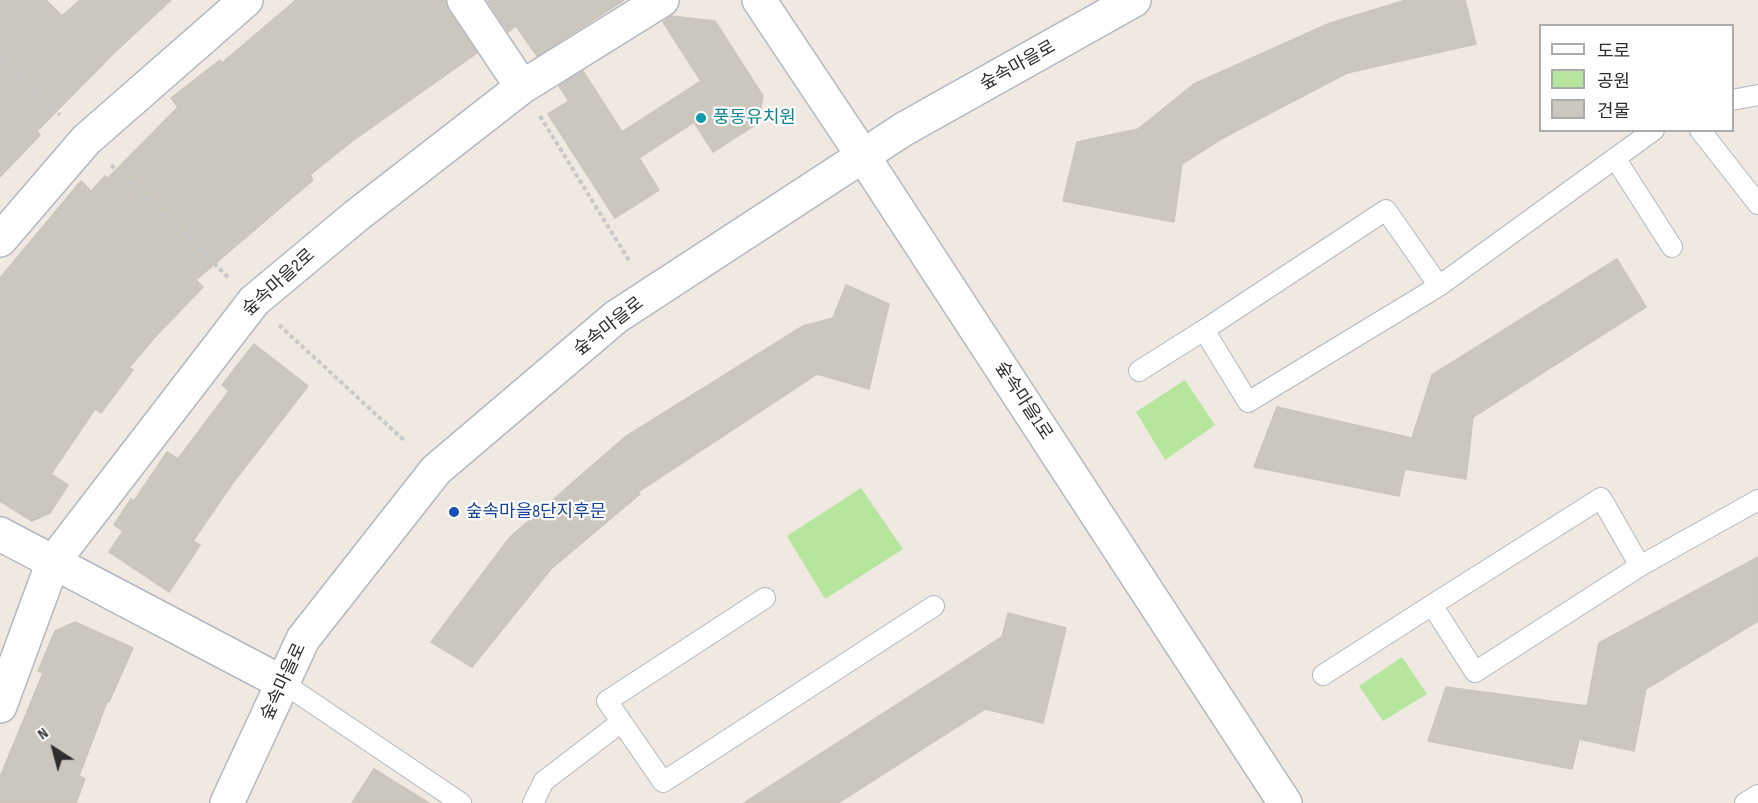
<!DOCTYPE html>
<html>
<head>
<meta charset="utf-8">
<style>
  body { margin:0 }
  #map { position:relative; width:1758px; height:803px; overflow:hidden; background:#efe9e1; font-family:"Sofia Sans Condensed","Noto Sans KR",sans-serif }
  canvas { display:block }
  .legend { position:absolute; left:1539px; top:24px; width:195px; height:108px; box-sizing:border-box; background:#fff; border:2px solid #ababab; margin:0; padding:8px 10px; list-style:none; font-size:18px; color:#2e2e2e }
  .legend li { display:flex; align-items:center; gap:12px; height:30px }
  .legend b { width:30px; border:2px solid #ababab }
  .north { position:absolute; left:24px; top:719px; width:60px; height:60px; -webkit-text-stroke:4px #fff; paint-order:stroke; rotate:324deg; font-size:16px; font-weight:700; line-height:24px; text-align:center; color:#2e2e2e }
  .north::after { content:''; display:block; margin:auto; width:21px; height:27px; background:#2e2e2e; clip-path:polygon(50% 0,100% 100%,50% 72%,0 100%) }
</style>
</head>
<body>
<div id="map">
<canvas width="1758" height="803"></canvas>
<ul class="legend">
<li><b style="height:8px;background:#fff"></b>도로</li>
<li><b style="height:16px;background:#b6e59e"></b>공원</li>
<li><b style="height:16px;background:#cbc7bf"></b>건물</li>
</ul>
<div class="north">N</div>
</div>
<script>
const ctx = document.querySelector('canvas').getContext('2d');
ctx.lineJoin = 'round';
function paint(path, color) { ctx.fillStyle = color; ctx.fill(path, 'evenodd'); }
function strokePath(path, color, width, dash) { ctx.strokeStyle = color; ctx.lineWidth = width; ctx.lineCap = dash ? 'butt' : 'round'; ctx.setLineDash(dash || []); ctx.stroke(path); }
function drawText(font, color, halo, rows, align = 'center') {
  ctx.font = font + ' "Sofia Sans Condensed","Noto Sans KR",sans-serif'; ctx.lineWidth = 4.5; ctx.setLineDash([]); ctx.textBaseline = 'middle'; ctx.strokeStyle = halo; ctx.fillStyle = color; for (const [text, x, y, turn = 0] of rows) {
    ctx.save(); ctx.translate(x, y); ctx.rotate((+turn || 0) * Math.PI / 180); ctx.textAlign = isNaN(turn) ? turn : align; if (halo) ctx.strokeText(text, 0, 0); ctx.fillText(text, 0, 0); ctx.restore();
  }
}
const green = new Path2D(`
  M1185,380L1215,425L1165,460L1136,412Z
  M861,488L903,549L825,599L787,536Z
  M1402,657L1427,694L1383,721L1359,686Z`);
const building = new Path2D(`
  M0,0H46L62,16L80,0H171L114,53L37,131L40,135L0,177Z
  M296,0H445L448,10L477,53L351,142L310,175L313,180L196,280L203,287L154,338L129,368L133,370L101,413L95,409L51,474L68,485L50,513L32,521L0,501V278L81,181L91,191L105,176L108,178L178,107L171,98L220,60L222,63Z
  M487,0H624L537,56L516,26L508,32Z
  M1406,0H1465L1476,44L1347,73L1221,139L1182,164L1174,222L1063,201L1077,142L1138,129L1194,84L1330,23Z
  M671,16L715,21L763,96L758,123L713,152L694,122L639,158L659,190L615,218L548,114L569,101L559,86L583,71L622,132L701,81L663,22Z
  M1617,259L1646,307L1473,417L1466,479L1405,469L1399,496L1254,467L1277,407L1412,438L1432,375Z
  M846,285L889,304L869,389L817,374L638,492L640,494L551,569L472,667L431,642L510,537L625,437L803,326L833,318Z
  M254,344L308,386L232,484L193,541L200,545L169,592L109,552L123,531L114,525L131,499L134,501L167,452L178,459L229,391L222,385Z
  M1758,557V621L1646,689L1634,751L1579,739L1572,769L1428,741L1446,687L1587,706L1599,643Z
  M1008,613L1066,628L1043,723L985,709L838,803H744L1002,637Z
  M75,622L133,648L109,702H107L79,776L85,779L76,803H0V777L43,673L38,671L55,631Z
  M374,769L429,803H352Z`);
const path = new Path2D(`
  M0,55L60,115
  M540,116L630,262
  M111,165L229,278
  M279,325L406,442`);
const service = new Path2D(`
  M1732,100L1758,95
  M1700,130L1758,204
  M1615,158L1672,247
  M1439,286L1386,210L1204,330L1248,402L1439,286L1654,130
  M1139,371L1204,330
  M1640,566L1601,498L1432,605L1475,672L1640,566L1758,500
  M765,598L607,701L663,782L934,606
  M1323,675L1432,605
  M283,683L461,803
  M533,803L544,781L620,723
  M1745,803L1758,795`);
const minor = new Path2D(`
  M464,0L522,87
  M759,0L863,156
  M0,240L86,140L246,0
  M0,534L283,683
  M0,706L53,562L254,301L356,216L522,87L662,0`);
const tertiary = new Path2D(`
  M863,156L1285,803`);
const secondary = new Path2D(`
  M227,803L303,639L436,470L616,317L904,129L1134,0`);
const markers = [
  [701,118,6,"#0f9aa8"],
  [454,512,6,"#1a4fb4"]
];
const streetNames = [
  ["숲속마을로",1018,66,-29],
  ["숲속마을2로",279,283,-42],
  ["숲속마을로",609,327,-38],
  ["숲속마을1로",1023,401,57],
  ["숲속마을로",284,682,-65]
];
const cultureNames = [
  ["풍동유치원",713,118]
];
const transitNames = [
  ["숲속마을8단지후문",466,512]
];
paint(green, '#b6e59e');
paint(building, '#cbc7bf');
strokePath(building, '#cbc5ba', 1.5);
strokePath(service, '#b4b7c1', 22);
strokePath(minor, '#b4b7c1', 36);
strokePath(tertiary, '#b4b7c1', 36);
strokePath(secondary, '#b4b7c1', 36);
strokePath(path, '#c9c9c9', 4, [4.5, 3]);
strokePath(service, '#fff', 20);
strokePath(minor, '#fff', 33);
strokePath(tertiary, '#fff', 33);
strokePath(secondary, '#fff', 33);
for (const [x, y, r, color] of markers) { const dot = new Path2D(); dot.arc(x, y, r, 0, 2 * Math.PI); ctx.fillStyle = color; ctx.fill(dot); strokePath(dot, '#fff', 2); }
drawText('18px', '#2e2e2e', '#fff', streetNames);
drawText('18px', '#0d838f', '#fff', cultureNames, 'left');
drawText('18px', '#164399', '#fff', transitNames, 'left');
</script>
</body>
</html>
